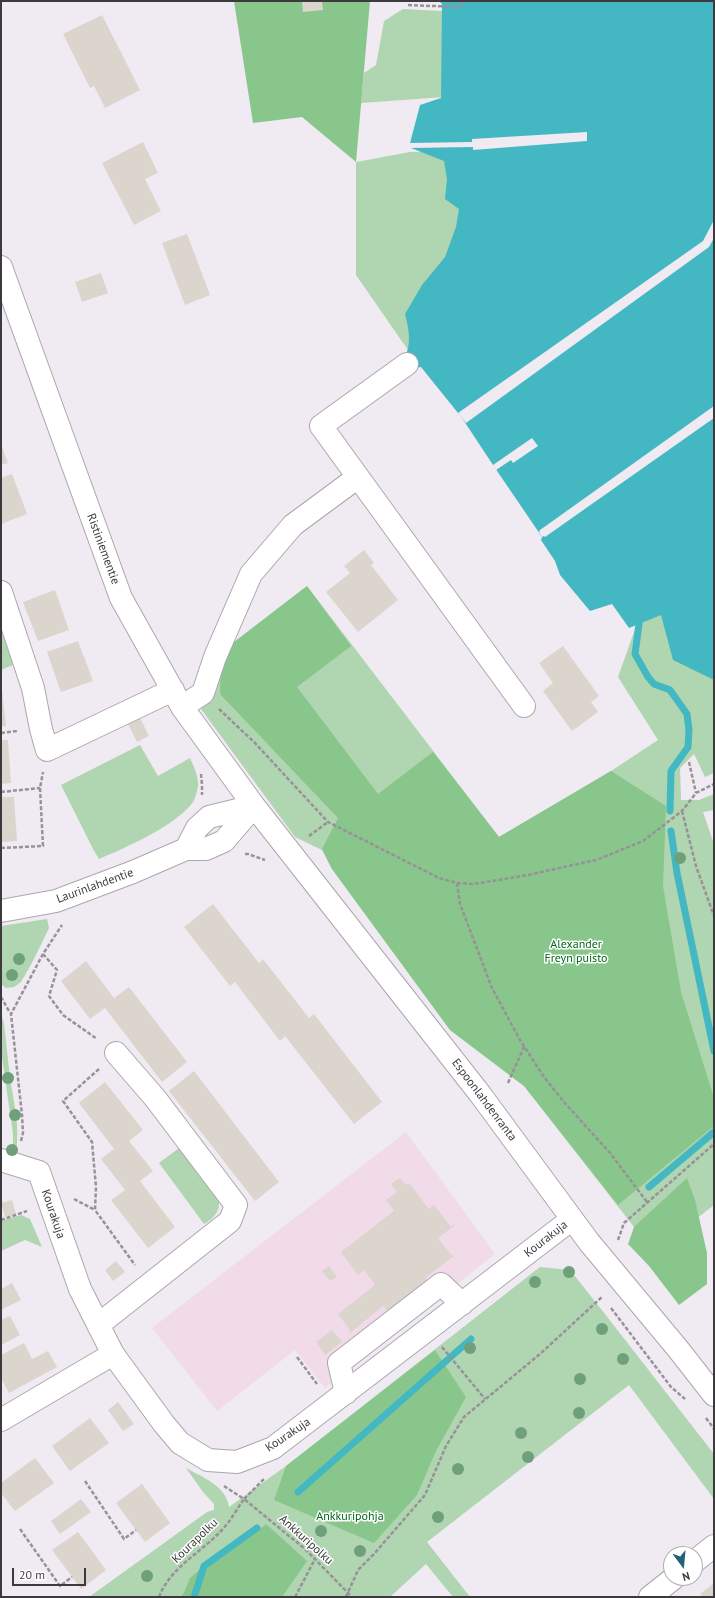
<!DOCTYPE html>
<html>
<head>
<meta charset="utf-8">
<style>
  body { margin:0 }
  #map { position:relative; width:715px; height:1598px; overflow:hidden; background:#f0eaf2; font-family:"PT Sans",sans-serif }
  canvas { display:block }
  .frame { position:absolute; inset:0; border:2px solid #3c3a3d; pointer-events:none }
  .north { position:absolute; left:663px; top:1546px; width:40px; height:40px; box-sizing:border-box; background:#fff; border:1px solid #b1b0b1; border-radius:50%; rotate:164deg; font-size:11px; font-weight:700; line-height:16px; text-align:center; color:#3c3a3d }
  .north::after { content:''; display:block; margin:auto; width:14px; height:18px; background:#1f6175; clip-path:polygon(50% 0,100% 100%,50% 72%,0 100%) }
  .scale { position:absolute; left:12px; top:1568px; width:74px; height:18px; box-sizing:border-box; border:2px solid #3c3a3d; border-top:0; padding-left:5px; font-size:12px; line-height:14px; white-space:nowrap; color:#3c3a3d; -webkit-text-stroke:3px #fff; paint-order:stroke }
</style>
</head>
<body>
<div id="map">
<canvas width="715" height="1598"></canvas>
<div class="frame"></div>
<div class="north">N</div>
<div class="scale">20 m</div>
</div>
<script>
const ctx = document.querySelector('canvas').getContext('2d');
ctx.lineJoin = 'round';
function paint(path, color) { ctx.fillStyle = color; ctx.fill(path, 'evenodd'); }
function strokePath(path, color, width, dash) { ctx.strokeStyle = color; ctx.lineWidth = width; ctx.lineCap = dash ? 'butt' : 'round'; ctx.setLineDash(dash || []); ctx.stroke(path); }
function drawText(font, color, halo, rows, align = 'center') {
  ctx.font = font + ' "PT Sans",sans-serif'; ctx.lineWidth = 3; ctx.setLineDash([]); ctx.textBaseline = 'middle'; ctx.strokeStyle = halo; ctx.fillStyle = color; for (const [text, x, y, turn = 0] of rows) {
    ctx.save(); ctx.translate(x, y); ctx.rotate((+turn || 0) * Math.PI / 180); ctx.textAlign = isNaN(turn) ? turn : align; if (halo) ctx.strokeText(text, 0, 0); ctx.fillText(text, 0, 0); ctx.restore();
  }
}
const education = new Path2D(`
  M406,1132L495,1254L325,1388L295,1350L217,1411L152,1328Z`);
const green = new Path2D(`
  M403,9L460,12L472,95L361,103L364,73L376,65L384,21Z
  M514,150L408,350L356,275V162L410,152Z
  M714,522V773L705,777L694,754L680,768L681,800H699L714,794V810L703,812L714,844V1205L656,1250L634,1227L524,1086L450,1030L332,869L322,850L295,837L201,709L206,698L215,657L307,586L499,837L611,771L658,740L618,677L639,618Z
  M1,630L13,665L1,670Z
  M140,745L158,776L190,758C194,767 199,777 198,787C197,791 195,799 193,802C177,825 125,848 99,859L93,849L61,785Z
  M47,919L49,928L33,961L21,982L14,987L6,988L1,984V926Z
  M1,1014L4,1023C6,1041 8,1060 10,1078C14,1103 20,1127 16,1152L13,1153V1134L1,1050Z
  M183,1145L219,1200C220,1212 214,1218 204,1224L159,1163Z
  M21,1215L30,1219L42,1247L25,1240L1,1251V1221Z
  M540,1267L570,1270L601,1309L714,1454V1499L629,1385L427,1542L470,1597H453L426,1564L390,1597H89L207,1512L214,1510V1504L203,1492L186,1468C204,1478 226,1486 229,1507L286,1466Z`);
const forest = new Path2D(`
  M234,1H370L356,162L302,117L253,123Z
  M307,586L351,646L297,687L378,794L433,752L499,837L611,771L666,806L663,886L681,992L714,1098V1126L618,1205L524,1086L450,1030L332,869L322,849L338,818L220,694L221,652Z
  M687,1178L695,1200L707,1253V1284L679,1305L649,1266L628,1244L634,1227Z
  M435,1350L466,1397L436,1451L417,1495L374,1543L274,1500L286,1466Z
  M266,1524L307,1561L282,1597H182L190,1578L204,1566L257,1528L259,1530Z`);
const water = new Path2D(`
  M439,1H714V680L673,660L661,615L629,628L612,604L590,611L560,575L555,561L541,540L542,537L493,465L462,418L421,367L411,369L404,359C412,344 409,330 405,314L422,285L445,257L456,227L459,209L445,199L447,179L444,161L411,148L410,143L420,105L441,98L442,4Z`);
const pier = new Path2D(`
  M587,132V141L473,150V147L409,148L408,143L472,142V139Z
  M714,220V238L709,247L466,423L458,413L703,241Z
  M714,406V418L545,537L544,536L542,537L539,532L540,530Z
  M532,438L538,446L513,463L511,460L496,470L493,465Z`);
const stream = new Path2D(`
  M639,624L635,654L648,677L654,684L670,690L687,714L689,730L688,747L671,771L670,811
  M671,831L677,873L714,1051
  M649,1187L714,1132
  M298,1492L471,1339
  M194,1597L204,1566L257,1528`);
const building = new Path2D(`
  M302,1H322L323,10L303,12Z
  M102,15L140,90L105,108L94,86L90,88L63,34Z
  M143,142L158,173L145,179L161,211L134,225L102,163Z
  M187,234L210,295L185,305L162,243Z
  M101,273L108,293L82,302L75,282Z
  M1,444L8,463L1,465Z
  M12,474L27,514L1,524V478Z
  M364,550L374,563L371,565L398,600L358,632L326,592L350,573L344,566Z
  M55,590L69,630L38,641L23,602Z
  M78,641L93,681L61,692L47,652Z
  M563,646L599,696L591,702L598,712L572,731L543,691L553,683L539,663Z
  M1,681L6,726H1Z
  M140,718L149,736L137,742L128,724Z
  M1,740H8L11,783L1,784Z
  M1,797H14L17,841L1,842Z
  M213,904L259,963L263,959L309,1018L314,1014L382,1102L354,1124L285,1036L280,1041L235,982L230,986L184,927Z
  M86,961L114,998L129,987L187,1062L162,1082L105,1008L90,1019L61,981Z
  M194,1071L279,1182L255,1201L169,1091Z
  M105,1082L143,1130L129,1141L153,1171L140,1181L175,1227L148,1248L111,1200L125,1190L101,1159L114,1149L79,1103Z
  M400,1178L406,1185L409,1183L429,1209L434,1205L451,1227L454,1224L455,1225L438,1238L452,1256L453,1255L454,1256L425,1278L428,1282L388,1312L383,1306L350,1333L349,1331L350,1330L338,1314L375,1285L364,1270L358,1275L341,1252L394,1211L386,1200L397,1192L391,1184Z
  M12,1200L16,1214L5,1217L1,1203Z
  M116,1261L125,1272L113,1281L105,1270Z
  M329,1266L337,1277L330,1281L322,1271Z
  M12,1283L21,1300L1,1310V1289Z
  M10,1316L20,1335L1,1345V1320Z
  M332,1330L342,1342L325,1355L316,1342Z
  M24,1343L32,1359L48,1351L57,1367L9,1393L1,1378V1355Z
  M118,1402L134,1424L123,1431L108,1410Z
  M90,1418L109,1443L70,1471L52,1446Z
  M35,1458L54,1483L15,1511L1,1493V1483Z
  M142,1484L170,1523L145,1542L116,1503Z
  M81,1499L91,1512L60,1534L51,1521Z
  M78,1532L106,1570L81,1589L52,1550Z
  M714,1583V1597H703L700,1594Z`);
const path = new Path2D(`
  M408,5L458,7L465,1
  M219,709L255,743L328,822L439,878L457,883L474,884L528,875L596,860L643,841L682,811L696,793L714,784
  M1,733L18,731
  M689,762L696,793
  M201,774L202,785V795
  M1,792L40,788
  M682,811L696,866L714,916
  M309,836L328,822
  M1,848L43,846L40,788L43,772
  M245,854H248L265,860
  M457,883L460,904L492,988L520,1040L544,1077L564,1102L610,1153L647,1202
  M43,954L57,970L49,996L63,1015L97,1039
  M1,997L10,1013
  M99,1069L63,1101L92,1142L96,1187L95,1210L135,1265
  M508,1083L524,1047
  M21,1141L23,1133L22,1115L11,1014L43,954L62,925
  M74,1199L95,1210
  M1,1220L27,1211
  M618,1240L624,1223L714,1144
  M611,1308L671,1387L685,1399
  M442,1347L485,1399
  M297,1357L317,1384
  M706,1418L714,1429
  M85,1481L124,1539L136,1530
  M224,1486L244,1499L265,1478
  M20,1529L60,1586L72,1577
  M159,1597C170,1568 200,1553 220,1532C230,1522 237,1509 244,1499L305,1549L352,1597
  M295,1597L315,1559
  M346,1597L358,1570L374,1554L425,1495L446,1446L464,1417L540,1354L603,1296`);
const minor = new Path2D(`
  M1,267L121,598L182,707L254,806L480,1094L589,1242L678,1349L714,1395
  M407,364L321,426L524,706
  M1,592L33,688L41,729L47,750L173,690
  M182,707L203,693L215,657L251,574L293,525L358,477
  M186,849L197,828L209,817L254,806
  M1,911L56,901L133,872L186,849H206L224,841L254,806
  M1,1160L39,1172L80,1289L113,1354L164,1424L180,1443L208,1460L237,1462L273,1448L572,1219
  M98,1325L230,1221L236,1205L155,1098L116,1053
  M346,1393L339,1363L441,1284L462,1304
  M1,1420L113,1354
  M695,1561L714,1546
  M650,1597L674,1578`);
const trees = [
  [680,858],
  [19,959],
  [12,975],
  [8,1078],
  [15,1115],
  [12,1150],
  [569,1272],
  [535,1282],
  [602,1329],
  [470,1348],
  [623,1359],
  [580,1379],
  [579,1413],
  [521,1433],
  [528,1457],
  [458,1469],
  [438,1517],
  [321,1531],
  [360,1551],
  [147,1576]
];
const streetNames = [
  ["Ristiniementie",103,549,70],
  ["Laurinlahdentie",95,886,-20],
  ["Espoonlahdenranta",484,1100,53],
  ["Kourakuja",53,1214,71],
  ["Kourakuja",546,1239,-38],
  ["Kourakuja",288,1435,-34],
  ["Ankkuripolku",306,1540,42],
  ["Kourapolku",195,1541,-44]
];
const parkNames = [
  ["Alexander",576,945],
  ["Freyn puisto",576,959],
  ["Ankkuripohja",350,1517]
];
paint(education, '#f1dbe8');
paint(green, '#b0d5b1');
paint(forest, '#89c68c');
paint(water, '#43b8c2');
paint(pier, '#f0eaf2');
strokePath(stream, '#43b8c2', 7);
paint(building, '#dbd5cd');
strokePath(minor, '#aca6ae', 24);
strokePath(path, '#969297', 2.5, [4, 2]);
strokePath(minor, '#fff', 22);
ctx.fillStyle = '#6ea07c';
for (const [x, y] of trees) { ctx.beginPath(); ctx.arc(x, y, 6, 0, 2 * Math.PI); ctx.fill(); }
drawText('12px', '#3c3a3d', '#fff', streetNames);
drawText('12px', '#04641c', '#fff', parkNames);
</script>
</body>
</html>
